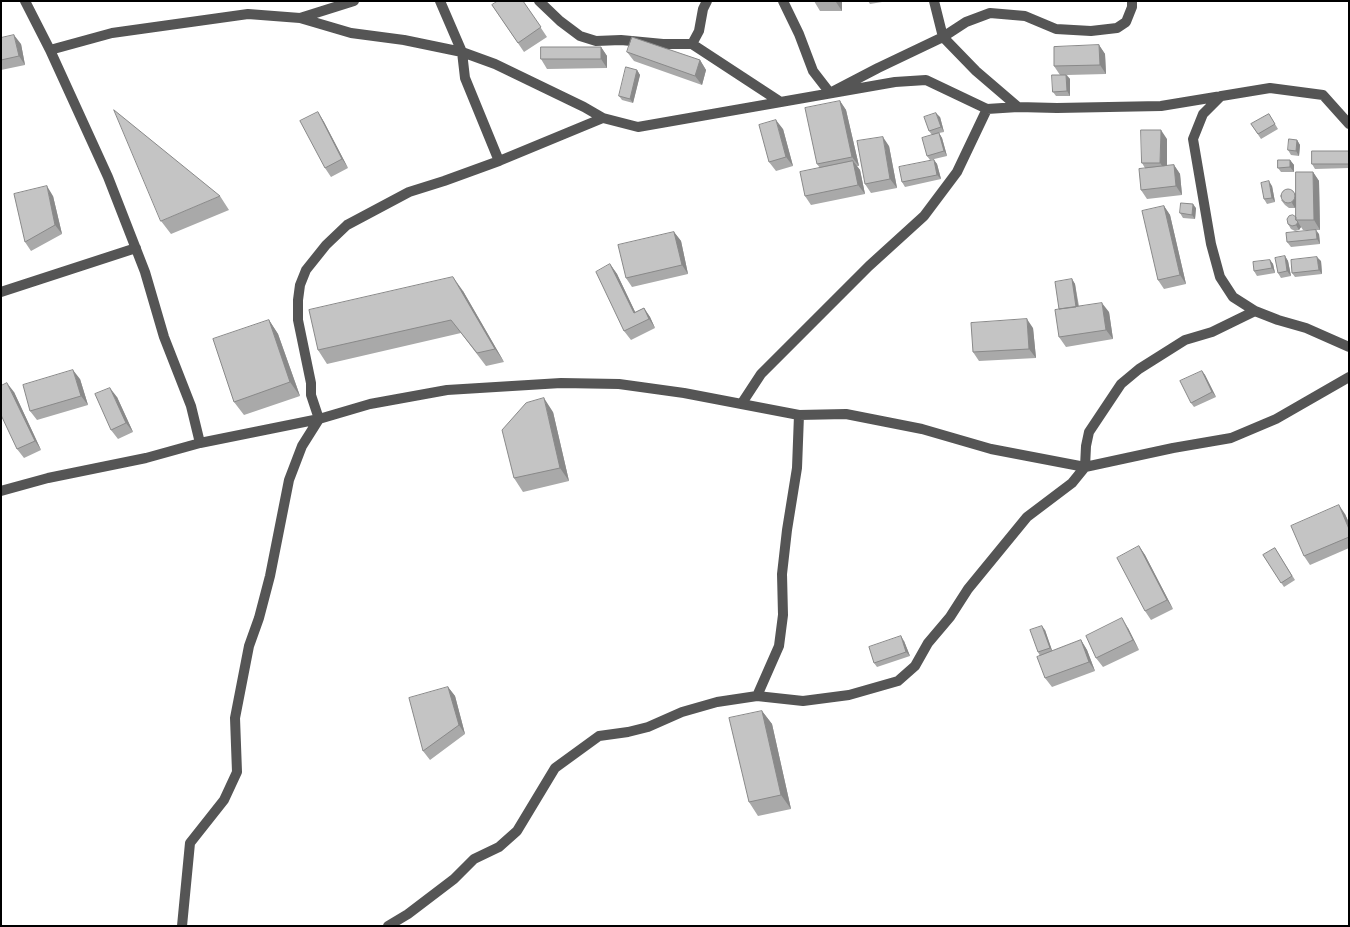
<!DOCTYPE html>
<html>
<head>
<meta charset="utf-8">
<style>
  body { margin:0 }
  #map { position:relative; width:1350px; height:927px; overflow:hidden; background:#fff; font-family:"PT Sans Narrow",sans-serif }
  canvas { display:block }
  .frame { position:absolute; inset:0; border:2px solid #000; pointer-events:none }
</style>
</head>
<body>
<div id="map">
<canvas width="1350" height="927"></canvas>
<div class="frame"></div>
</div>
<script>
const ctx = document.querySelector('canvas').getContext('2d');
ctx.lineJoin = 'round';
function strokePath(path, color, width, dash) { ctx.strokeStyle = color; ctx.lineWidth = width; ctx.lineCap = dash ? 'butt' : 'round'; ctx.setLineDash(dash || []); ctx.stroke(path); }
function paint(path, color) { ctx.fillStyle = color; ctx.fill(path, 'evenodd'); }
const street = new Path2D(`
  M25,1L50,50L108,177L145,272L164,337L191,406L200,443
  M440,1L462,52L465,78L499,161
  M539,1L560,21L580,36L596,41L621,40L663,44H692L779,101
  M783,1L799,34L813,71L830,93L878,68L943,37L966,22L990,13L1025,16L1056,29L1091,31L1117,28L1126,22L1132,7V1
  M934,1L943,37L976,71L1018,107
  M300,18L354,1
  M692,44L699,31L703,9L707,1
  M50,50L112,33L248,14L300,18L351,33L404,40L462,52L495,64L584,107L603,118L638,127L895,82L926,80L987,109L1018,107L1057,108L1161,106L1270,88L1323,95L1349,124
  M1221,96L1203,114L1193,139L1211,244L1220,277L1233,297L1255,311L1278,320L1306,328L1349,347
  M1,292L136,248
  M742,403L761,374L869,266L924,216L957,172L987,109
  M1,491L48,478L146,458L200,443L319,419L370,404L447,390L561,383L619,384L684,393L799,415L846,414L922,429L991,449L1085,467L1173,448L1231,438L1276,419L1349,377
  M757,696L779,646L783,615L782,574L787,530L797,468L799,415
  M182,926L190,843L224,800L237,772L235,718L249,646L259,618L270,576L289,480L302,446L319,419L311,395V383L298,320V300L300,285L306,270L326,245L347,225L409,192L444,181L499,161L603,118
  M388,926L408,914L454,879L474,859L499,847L517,831L555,768L599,736L628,732L648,727L682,712L717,702L757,696L803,701L849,695L898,681L915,666L928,643L950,617L968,589L1027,517L1072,483L1085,467L1086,446L1089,432L1121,384L1139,369L1185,340L1212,332L1255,311`);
const wall = new Path2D(`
  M523,1L547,37L524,52L492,5Z
  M814,1H842V11H820Z
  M868,1H882V2L870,4Z
  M1,38L21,44L25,65L1,70Z
  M1099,45L1105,54L1106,74L1067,75L1070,79V96H1056L1053,92L1060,75L1054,66Z
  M601,47L607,56V68L547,69L541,59Z
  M627,52L700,60L706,70L702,85L634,61Z
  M637,70L640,75L633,103L622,100L619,96Z
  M840,101L846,110L859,166H857L860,170L865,194L811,205L805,196L820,168L817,164Z
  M318,112L324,122L348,168L331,177L325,168Z
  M1269,114L1278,129L1261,139L1251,124Z
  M940,117L944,132L939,133L942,138L947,156L930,160L927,156L932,135L929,131Z
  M783,129L793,166L776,171L769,162Z
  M1167,139V166L1174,165L1180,174L1182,195L1147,199L1141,190L1145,168L1142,163Z
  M1297,140L1300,145L1299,156L1291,155L1288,150Z
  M889,146L897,188L871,193L865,184Z
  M1349,151V168L1315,169L1312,164Z
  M934,160L937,164L941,179L905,187L902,182Z
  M1290,160L1294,165V172H1281L1278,168Z
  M1313,172L1319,181L1320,230H1303L1301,227L1299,230L1295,231L1291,229L1288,224L1296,217V207L1295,208H1289L1285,205L1281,200L1295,193L1296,194Z
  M1272,186L1275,202L1267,204L1264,199Z
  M53,196L62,234L31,251L25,242Z
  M220,196L229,210L171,234L161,221Z
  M1164,206L1170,215L1186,284L1164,289L1158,280Z
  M1196,208L1195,219L1183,218L1180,213Z
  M674,232L681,241L688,274L632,287L626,278Z
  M1319,234L1320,244L1291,247L1287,242Z
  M1285,256L1288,261L1291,276L1281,278L1278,273Z
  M1270,260L1273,264L1275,273L1257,276L1254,271Z
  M1321,261L1322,274L1295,277L1292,273Z
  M610,264L617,274L635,312L644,308L650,317L655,328L631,340L624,331Z
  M1072,279L1075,284L1079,306L1109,312L1113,339L1066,347L1059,337V309Z
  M463,291L504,362L486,366L461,333L327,364L318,350Z
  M269,320L278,334L300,396L244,415L234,402Z
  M1033,328L1036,358L979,361L973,352Z
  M1202,371L1205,375L1216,397L1194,407L1191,403Z
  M80,379L88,405L37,420L30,411Z
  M14,392L41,450L24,458L17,449Z
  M117,397L133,432L118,439L111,430Z
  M553,412L569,481L523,492L514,478Z
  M1345,514L1349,523V548L1310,565L1304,556Z
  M1139,546L1145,555L1173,609L1151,620L1145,611Z
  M1275,548L1295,580L1284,587L1263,555Z
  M1128,628L1139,650L1103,667L1096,658Z
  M1045,630L1052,651L1081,640L1087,650L1095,671L1052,687L1045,678L1040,656L1038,652Z
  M904,641L910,656L877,667L874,663Z
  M448,687L455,696L465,734L430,760L423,751Z
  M762,711L772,724L791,809L758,816L749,802Z`);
const shadedWall = new Path2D(`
  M842,1V11L836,2Z
  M14,35L21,44L25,65L19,56Z
  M1099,45L1105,54L1106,74L1100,65Z
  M601,47L607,56V68L601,59Z
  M700,60L706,70L702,85L695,76Z
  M637,70L640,75L633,103L630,99Z
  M1066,75L1070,79V96L1067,91Z
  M840,101L846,110L859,166L852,157Z
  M318,112L324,122L348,168L342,159Z
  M936,113L940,117L944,132L941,127Z
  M776,120L783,129L793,166L786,157Z
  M1161,130L1167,139V172L1160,163Z
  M939,133L942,138L947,156L944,151Z
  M883,137L889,146L897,188L890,179Z
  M1297,140L1300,145L1299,156L1296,151Z
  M934,160L937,164L941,179L937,175Z
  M1290,160L1294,165V172L1290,167Z
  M853,161L860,170L865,194L858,185Z
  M1174,165L1180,174L1182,195L1176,186Z
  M1313,172L1319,181L1320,230L1314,220Z
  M1269,181L1272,186L1275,202L1272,198Z
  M47,186L53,196L62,234L55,225Z
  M1295,193L1298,197L1299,203L1295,208L1292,203Z
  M1193,204L1196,208L1195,219L1192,215Z
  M1164,206L1170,215L1186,284L1180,275Z
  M1298,222L1301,227L1299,230L1296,225Z
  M1316,230L1319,234L1320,244L1317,239Z
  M674,232L681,241L688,274L682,265Z
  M1285,256L1288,261L1291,276L1287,271Z
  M1317,257L1321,261L1322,274L1319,270Z
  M1270,260L1273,264L1275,273L1272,268Z
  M610,264L617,274L640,322L634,313Z
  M453,277L463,291L504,362L495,349Z
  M1072,279L1075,284L1079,312L1076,308Z
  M1102,303L1109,312L1113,339L1106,330Z
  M644,308L650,317L655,328L649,319Z
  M1027,319L1033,328L1036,358L1029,349Z
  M269,320L278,334L300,396L290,382Z
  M73,370L80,379L88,405L81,396Z
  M1202,371L1205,375L1216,397L1212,392Z
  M7,383L14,392L41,450L35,441Z
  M110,388L117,397L133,432L126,423Z
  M544,398L553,412L569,481L560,468Z
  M1339,505L1345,514L1349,523V529Z
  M1139,546L1145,555L1173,609L1167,600Z
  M1122,618L1128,628L1139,650L1133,640Z
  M1042,626L1045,630L1053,653L1050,648Z
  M901,636L904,641L910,656L906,652Z
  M1081,640L1087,650L1095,671L1089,662Z
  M448,687L455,696L465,734L459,725Z
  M762,711L772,724L791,809L781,795Z`);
const building = new Path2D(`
  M498,1H523L541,27L518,43L492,5Z
  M14,35L19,56L1,60V38Z
  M632,37L700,60L695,76L627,52Z
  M1099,45L1100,65L1054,66V47Z
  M541,47H601V59H541Z
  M626,67L637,70L630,99L619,96Z
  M1052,75H1066L1067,91L1053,92Z
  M840,101L852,157L817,164L805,108Z
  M114,110L220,196L161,221Z
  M318,112L342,159L325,168L300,121Z
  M936,113L941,127L929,131L924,117Z
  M1269,114L1275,124L1258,134L1251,124Z
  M776,120L786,157L769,162L759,125Z
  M1141,130H1161L1160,163H1142Z
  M939,133L944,151L927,156L922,138Z
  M883,137L890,179L865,184L857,141Z
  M1289,139L1297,140L1296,151L1288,150Z
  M1312,151H1349V164H1312Z
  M934,160L937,175L902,182L899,167Z
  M1278,160H1290V167L1278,168Z
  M853,161L858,185L805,196L800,172Z
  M1174,165L1176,186L1141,190L1139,169Z
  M1296,172H1313L1314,220H1296Z
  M1269,181L1272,198L1264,199L1261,183Z
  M47,186L55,225L25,242L14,194Z
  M1281 196a7 7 0 1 1 14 0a7 7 0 1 1-14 0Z
  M1181,203L1193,204L1192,215L1180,213Z
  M1164,206L1180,275L1158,280L1142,211Z
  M1293,215L1296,217V220L1298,222L1296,225L1292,226L1288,224L1287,219L1289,216Z
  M1316,230L1317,239L1287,242L1286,233Z
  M674,232L682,265L626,278L618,245Z
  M1285,256L1287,271L1278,273L1275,258Z
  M1317,257L1319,270L1292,273L1291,260Z
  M1270,260L1272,268L1254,271L1253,262Z
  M610,264L634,313L644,308L649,319L624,331L596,272Z
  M453,277L495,349L477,353L451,320L318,350L309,310Z
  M1072,279L1076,307L1059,309L1055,282Z
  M1102,303L1106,330L1059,337L1055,310Z
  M1027,319L1029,349L973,352L971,323Z
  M269,320L290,382L234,402L213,339Z
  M73,370L81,396L30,411L23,385Z
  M1202,371L1212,392L1191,403L1180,381Z
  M7,383L35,441L17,449L1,415V386Z
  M110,388L126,423L111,430L95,394Z
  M544,398L560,468L514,478L502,430L526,403Z
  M1339,505L1349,529V537L1304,556L1291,526Z
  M1139,546L1167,600L1145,611L1117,558Z
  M1275,548L1292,576L1281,583L1263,555Z
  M1122,618L1133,640L1096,658L1086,636Z
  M1042,626L1050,648L1038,652L1030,630Z
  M901,636L906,652L874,663L869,647Z
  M1081,640L1089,662L1045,678L1037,657Z
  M448,687L459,725L423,751L409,698Z
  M762,711L781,795L749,802L729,718Z`);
strokePath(street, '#555', 10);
paint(wall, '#a9a9a9');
paint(shadedWall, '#898989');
paint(building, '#c4c4c4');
strokePath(building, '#898989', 1);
</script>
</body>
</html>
